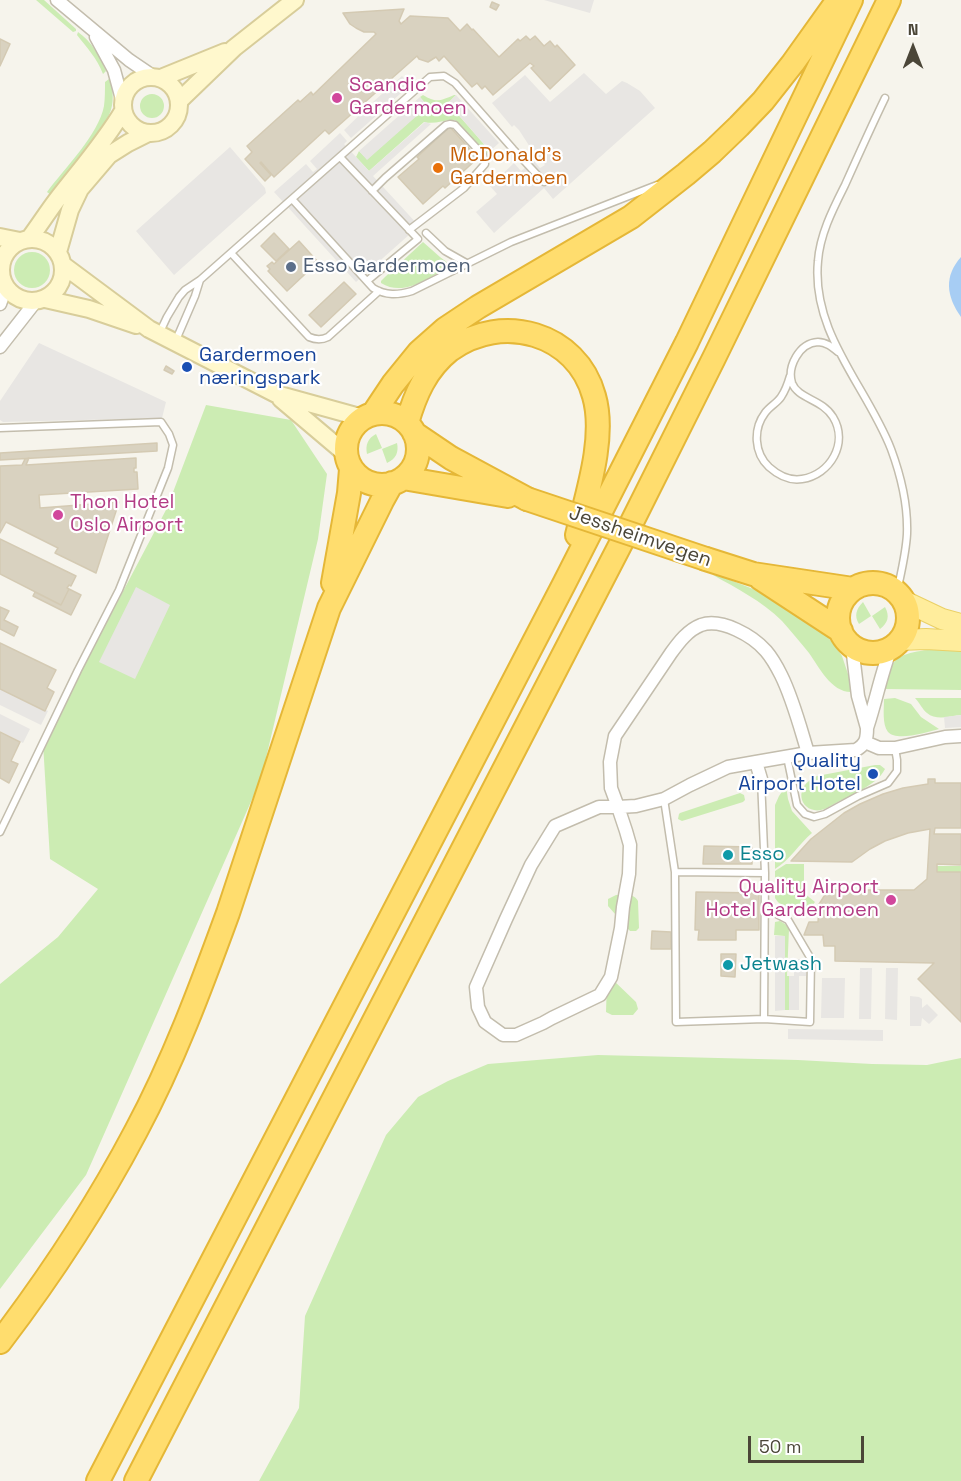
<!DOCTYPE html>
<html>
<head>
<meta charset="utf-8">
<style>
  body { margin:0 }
  #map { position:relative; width:961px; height:1481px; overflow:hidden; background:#f6f4ec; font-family:"Space Grotesk",sans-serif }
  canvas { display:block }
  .north { position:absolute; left:883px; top:18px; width:60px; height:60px; -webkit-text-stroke:4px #fff; paint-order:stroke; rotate:0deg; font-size:16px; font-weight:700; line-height:24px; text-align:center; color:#4b4638 }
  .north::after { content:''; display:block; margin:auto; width:21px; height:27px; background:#4b4638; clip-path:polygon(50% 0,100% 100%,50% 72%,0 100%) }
  .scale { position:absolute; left:748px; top:1436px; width:116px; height:27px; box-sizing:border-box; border:3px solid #4b4638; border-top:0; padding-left:8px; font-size:18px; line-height:21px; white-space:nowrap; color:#4b4638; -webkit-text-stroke:4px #fff; paint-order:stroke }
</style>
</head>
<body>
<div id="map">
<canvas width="961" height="1481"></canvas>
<div class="north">N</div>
<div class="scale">50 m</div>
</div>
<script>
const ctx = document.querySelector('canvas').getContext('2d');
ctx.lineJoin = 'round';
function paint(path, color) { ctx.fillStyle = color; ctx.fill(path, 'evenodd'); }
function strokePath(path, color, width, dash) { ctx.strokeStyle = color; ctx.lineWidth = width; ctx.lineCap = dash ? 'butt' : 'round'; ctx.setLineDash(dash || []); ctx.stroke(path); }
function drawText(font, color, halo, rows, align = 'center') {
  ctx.font = font + ' "Space Grotesk",sans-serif'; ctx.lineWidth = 4.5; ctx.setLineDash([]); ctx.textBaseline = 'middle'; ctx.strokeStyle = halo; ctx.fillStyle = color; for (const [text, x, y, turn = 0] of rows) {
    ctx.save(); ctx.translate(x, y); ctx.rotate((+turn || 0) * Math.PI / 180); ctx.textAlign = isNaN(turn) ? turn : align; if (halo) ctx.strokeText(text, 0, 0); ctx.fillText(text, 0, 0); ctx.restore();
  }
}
const green = new Path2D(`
  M36,0H44L76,29V31L73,32Z
  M78,32C91,41 100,56 106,71L103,74C97,58 87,48 77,35Z
  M109,79C114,90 114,104 109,115C99,140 69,174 52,196L47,192C64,169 99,134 104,106C105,98 105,90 105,82Z
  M140 106a12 12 0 1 1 24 0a12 12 0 1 1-24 0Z
  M423,95C436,103 440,101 454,95H456L448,103L490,151L487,154L455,120C444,119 435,125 424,122L369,171L356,157L359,151L367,159L427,106L420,97Z
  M423,242L440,257L452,266C430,276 405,298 381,283V281L385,277Z
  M14 270a18 18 0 1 1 36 0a18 18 0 1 1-36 0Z
  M206,405L291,420L327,474L318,539L261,779L86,1175L0,1289V984L58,937L98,889L50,859L43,743L167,508Z
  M376,434L382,448L367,454C365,445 368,438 376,434Z
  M397,443C399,452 396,459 387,463L382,449Z
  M713,575L720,576L771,596L824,633L833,643L842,656L849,677L851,692C831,692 819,667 809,653C800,642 791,631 782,621C762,601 736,588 713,575Z
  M863,602L871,616L859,624C854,616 856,609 863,602Z
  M885,607C890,616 888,623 880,629L872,616Z
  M942,648H961V690L885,689C887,681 889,668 895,661C904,651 929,650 942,648Z
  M895,698L911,704L921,717L939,729C927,732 897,742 888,732C882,724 884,709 884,699Z
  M915,698H961V715C951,716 936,721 927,713C922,709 920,703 915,698Z
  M875,765H880L885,769C876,787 845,797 827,808C804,819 788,789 817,776Z
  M786,786L788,799L792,811L812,833C799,844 790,860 775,869V805L779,796Z
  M740,793L744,795L745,800L743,802L682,821L678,819L679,814L680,813Z
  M786,864H804V893L815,902L809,910C796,910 782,910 775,898V871Z
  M934,866H961V874H934Z
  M616,895C624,895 634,893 638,901L639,928L636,931H630L608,906V899Z
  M780,921L785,924L789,929L787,976H789V1010H785V936L774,935L775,922Z
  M612,979L636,1002L638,1009L633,1015H612L606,1012L607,981Z
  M598,1055L798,1060L872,1064L927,1065L961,1058V1481H259L299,1408L305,1316L386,1135L418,1097L448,1081L488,1064Z`);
const parking = new Path2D(`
  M544,0H594L590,13Z
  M584,73L606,94L622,81L627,83L640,91L655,108L553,199L544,188L494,233L476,212L497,194L490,186L514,163L521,171L534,161L540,168L545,165L530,147L519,130L514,125L512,127L492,103L525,75L550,102Z
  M402,76L410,85L381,111L373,102Z
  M456,95L499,143L490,151L448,103Z
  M420,97L428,106L367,160L359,151Z
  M369,106L377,115L351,138L344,130Z
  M425,122L431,124L373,176L419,226L356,282L274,192L306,164L313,172L317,169L310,161L340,133L347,141L344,144L369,171Z
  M230,147L265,188L266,193L174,275L136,231Z
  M39,343L166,402L162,418L3,422L0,420V401Z
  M136,587L170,605L135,679L99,662Z
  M0,687L48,711L41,725L0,705Z
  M0,714L30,729L23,743L0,731Z
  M961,715V727L945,728L944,717Z
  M775,936H785V1010L775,1011Z
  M794,959H806V976H799V1010H789V976H794Z
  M860,968H872L871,1019H859Z
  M886,968H898L897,1020L885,1019Z
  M822,978H845L844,1018H821Z
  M910,996L919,997L922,999V1008L927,1004L938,1015L929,1024L922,1018L921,1026H910Z
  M788,1029L883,1030V1041L788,1039Z`);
const water = new Path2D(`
  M961,257V317C946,296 944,276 961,257Z`);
const building = new Path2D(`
  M492,2L499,5L496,10L490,7Z
  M404,9L399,21L401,24L410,16L448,18L460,31L467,24L472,30L473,29L499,57L518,39L520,41L526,36L530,40L535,36L544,46L550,41L555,47L557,45L575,65L550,89L531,68L534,66L530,63L493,95L485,86L482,89L477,83L472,87L444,56L439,61L436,57L428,62L419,59L417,56L329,134L325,130L274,177L261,162L260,163L271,175L265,181L245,159L252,152L247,146L298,100L300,102L311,92L313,95L376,34L374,32H364L356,28L350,24L343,13Z
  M0,39L10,44L0,66Z
  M450,127L478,158L445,188L443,186L423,204L398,177L419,159L417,157Z
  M274,233L289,249L276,261L261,246Z
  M299,241L318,262L287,291L268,271L270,269L267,266L272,262L274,264Z
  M344,282L356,294L321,327L309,315Z
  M166,366L174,371L172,374L164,370Z
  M157,443V451L0,460V453Z
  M29,458L26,465L136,458V468H134V472H137L138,489L39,495L40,508L119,502L96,573L55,553L58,548L6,522L0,533V466L22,465L25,459Z
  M0,539L76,576L71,586L69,585L67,588L69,589L61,605L0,574Z
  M69,589L81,595L71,615L33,596L35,592L61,605Z
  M0,607L9,611L4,620L18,627L14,636L0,629Z
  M0,643L56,670L47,688L54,692L45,711L0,689Z
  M0,732L20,742L11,761L18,764L9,783L0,778Z
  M928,779H935V783H961V828H935L934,834H961V865L937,864V872H961V1022L918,979L934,963L835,961V946H824L823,935H804L809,922H818L819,909H816L828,890H914L927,879L930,829L908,833L885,841L870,849L852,862L791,861L811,839L844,813L860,804L883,794L903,788L928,784Z
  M704,846L752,847V864H703Z
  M696,892L759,893V930H736V940H698L699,930H695Z
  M652,931L671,932V949H651Z
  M721,954H736L735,977L721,976Z`);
const lane = new Path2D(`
  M885,98C871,127 858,156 845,185C833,209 820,234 818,261C811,333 867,387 891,449C901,476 908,506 907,534C906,553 901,573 897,592
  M340,157L418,239L367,281
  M372,191L385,178L446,125L450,124L455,125L483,155L485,164L464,188L409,230
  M292,199L373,288C386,296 398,295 412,291L511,242L657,185
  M426,233L445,251L468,264
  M231,253L309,337C316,340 322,340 328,337L379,291
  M159,334L167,317L179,297L185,290L200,280L430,77L444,76L455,83L513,149L544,182
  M176,340L195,296L200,280
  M790,376C788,383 785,391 781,397C777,403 769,407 765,413C753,429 754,453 769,467C778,475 790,481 802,479C830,475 849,443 833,417C822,399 798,399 792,383C787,367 799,343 818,342C826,342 832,347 838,352
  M0,428L161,422L169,434L173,445L168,468L119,590L78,670L0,832
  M787,757L797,805L805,814L814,817L825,814L858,796L888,783L897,771V760L895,748
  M664,799L675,872L676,1022L764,1019L810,1022L811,959L788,920L765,908
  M675,872L765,873L761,779
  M764,1019L765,873`);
const street = new Path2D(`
  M57,0L129,60L154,77
  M96,37L114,70L123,103
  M0,304L6,287
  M0,347L36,301
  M852,646L858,696L867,728C876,701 881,674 891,648
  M865,742L879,748H895L945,737L961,736
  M756,762L728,767L690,785L664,799L636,806L618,807H599L555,826L531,865L506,919L476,987L478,1007L485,1022L503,1035H516L543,1023L552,1018L600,995L611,977L621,928L623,907L629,874L630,845L626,831L618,807L611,788L610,762L615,736L671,653C679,642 688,630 701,625C722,618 753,636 766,651C772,658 777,667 781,675C793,699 800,727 808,753
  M761,779L756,762L808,753L856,750C866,744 867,739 867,728`);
const secondary = new Path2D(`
  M123 105a28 28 0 1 1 56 0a28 28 0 1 1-56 0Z
  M161,78L225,52
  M179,101L234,48L295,0
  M0,237L20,241
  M29,239C38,227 47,213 56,201C79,171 104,143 123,111
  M1 270a31 31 0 1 1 62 0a31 31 0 1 1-62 0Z
  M58,252L70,210L80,189L109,155L128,143L148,133
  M63,265L149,329L276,394L363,418
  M45,299L89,309L136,325
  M281,399L346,454`);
const primary = new Path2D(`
  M904,601L942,619L961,624
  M900,640L926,639L961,641`);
const highway = new Path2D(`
  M346 449a36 36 0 1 1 72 0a36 36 0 1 1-72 0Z
  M373,414L393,384L419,352L445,329L478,307L631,217L686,174L712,152L739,126L763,101L793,63L838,0
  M407,423C415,395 426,369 450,350C502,312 577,333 594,396C606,437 587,494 577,535
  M414,433L451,458L527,499
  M403,478L508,496
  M706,559L753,574L853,589
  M760,578L841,631
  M333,583L349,493L351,469
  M838 618a35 35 0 1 1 70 0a35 35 0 1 1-70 0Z
  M0,1342C51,1275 97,1205 136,1131C173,1062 201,987 228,913L329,608L382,501L392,483
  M98,1481L564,584L687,342L851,0
  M136,1481L631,524L714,358L889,0`);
const highwayBridge = new Path2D(`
  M527,499L706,559`);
const markers = [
  [337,98,6,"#d1479c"],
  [438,168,6,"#e8710a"],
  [291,267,6,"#5c6f8a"],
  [187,367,6,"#1a4fb4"],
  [58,515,6,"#d1479c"],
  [873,774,6,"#1a4fb4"],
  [728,855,6,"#0f9aa8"],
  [891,900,6,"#d1479c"],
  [728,965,6,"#0f9aa8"]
];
const hotelNames = [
  ["Scandic",349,86],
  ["Gardermoen",349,109],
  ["Thon Hotel",70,503],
  ["Oslo Airport",70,526],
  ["Quality Airport",879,888,"right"],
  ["Hotel Gardermoen",879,911,"right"]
];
const foodNames = [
  ["McDonald's",450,156],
  ["Gardermoen",450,179]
];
const serviceNames = [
  ["Esso Gardermoen",303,267]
];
const transitNames = [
  ["Gardermoen",199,356],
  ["næringspark",199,379],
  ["Quality",861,762,"right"],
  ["Airport Hotel",861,785,"right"]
];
const streetNames = [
  ["Jessheimvegen",640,537,19]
];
const cultureNames = [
  ["Esso",740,855],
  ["Jetwash",740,965]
];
paint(green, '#ccecb3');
paint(parking, '#e8e6e3');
paint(water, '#a7cdf4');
paint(building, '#d9d2c0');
strokePath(building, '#d4cab3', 1.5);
strokePath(lane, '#c3bdad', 9);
strokePath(street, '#c3bdad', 15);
strokePath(secondary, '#d8cd9a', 20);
strokePath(primary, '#ead066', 22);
strokePath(highway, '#e5b737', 26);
strokePath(lane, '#fff', 6);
strokePath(street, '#fff', 12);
strokePath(secondary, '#fff8cd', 16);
strokePath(primary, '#ffed9c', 20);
strokePath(highway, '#ffdd6e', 22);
strokePath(highwayBridge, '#e5b737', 26, []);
strokePath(highwayBridge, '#ffdd6e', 22);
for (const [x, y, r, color] of markers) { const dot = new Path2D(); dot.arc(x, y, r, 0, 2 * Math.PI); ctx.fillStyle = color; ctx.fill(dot); strokePath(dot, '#fff', 2); }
drawText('20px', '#b23c85', '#fff', hotelNames, 'left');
drawText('20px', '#c56008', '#fff', foodNames, 'left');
drawText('20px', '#4e5e75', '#fff', serviceNames, 'left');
drawText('20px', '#164399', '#fff', transitNames, 'left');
drawText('20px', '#4b4638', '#fff', streetNames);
drawText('20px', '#0d838f', '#fff', cultureNames, 'left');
</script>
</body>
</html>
